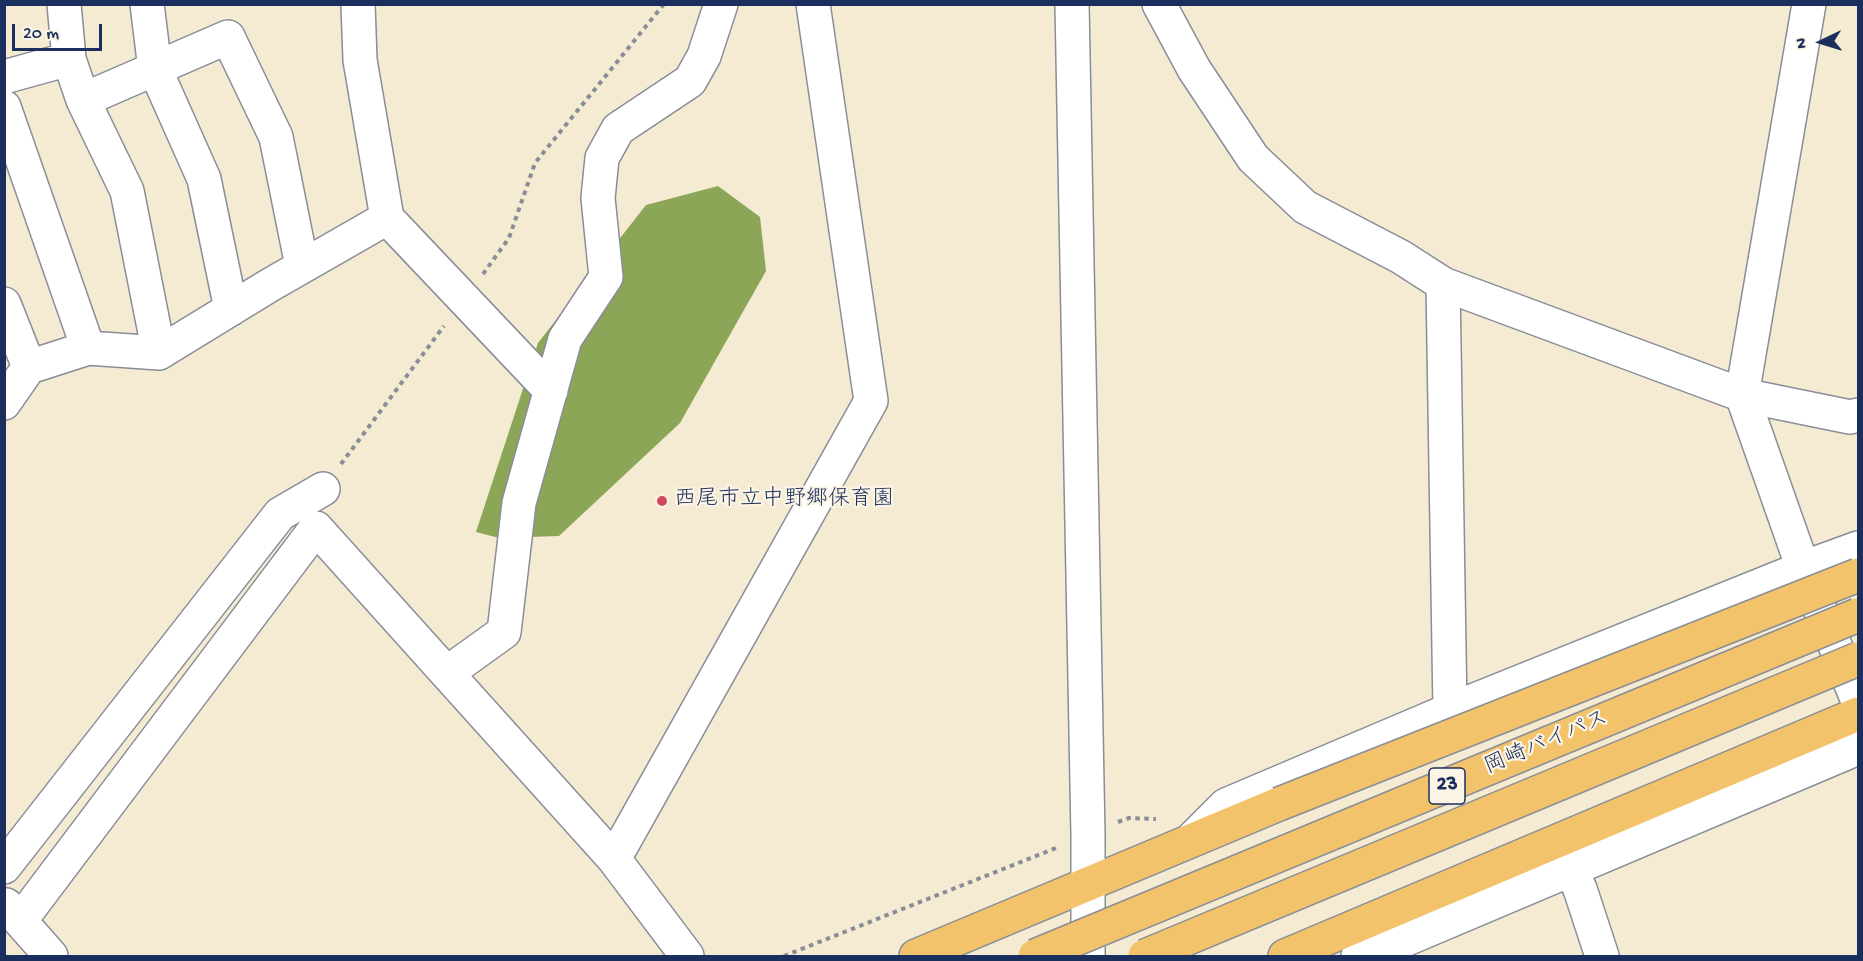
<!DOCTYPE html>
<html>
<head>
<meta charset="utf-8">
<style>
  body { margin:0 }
  #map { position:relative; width:1863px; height:961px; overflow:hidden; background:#f4ebd2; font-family:"Gochi Hand",sans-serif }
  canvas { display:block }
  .frame { position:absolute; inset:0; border:6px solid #1b2f5e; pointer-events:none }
  .north { position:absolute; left:1791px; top:12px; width:60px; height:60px; -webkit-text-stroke:4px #fcf5e5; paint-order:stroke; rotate:266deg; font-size:16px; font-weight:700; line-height:24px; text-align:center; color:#1b2f5e }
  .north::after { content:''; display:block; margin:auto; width:21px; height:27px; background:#1b2f5e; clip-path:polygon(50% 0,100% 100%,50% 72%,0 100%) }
  .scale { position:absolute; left:12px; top:24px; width:90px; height:27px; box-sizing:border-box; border:3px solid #1b2f5e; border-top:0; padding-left:8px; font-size:18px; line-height:21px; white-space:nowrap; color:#1b2f5e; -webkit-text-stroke:4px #fcf5e5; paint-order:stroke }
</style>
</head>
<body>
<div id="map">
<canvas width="1863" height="961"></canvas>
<div class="frame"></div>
<div class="north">N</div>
<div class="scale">20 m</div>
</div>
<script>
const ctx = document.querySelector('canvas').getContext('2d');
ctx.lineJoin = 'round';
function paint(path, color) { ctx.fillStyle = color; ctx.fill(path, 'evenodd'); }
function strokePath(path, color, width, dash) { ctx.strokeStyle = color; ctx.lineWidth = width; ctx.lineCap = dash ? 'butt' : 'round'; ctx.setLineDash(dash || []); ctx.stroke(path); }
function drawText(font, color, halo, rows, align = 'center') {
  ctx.font = font + ' "Gochi Hand","Klee One",sans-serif'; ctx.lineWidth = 4.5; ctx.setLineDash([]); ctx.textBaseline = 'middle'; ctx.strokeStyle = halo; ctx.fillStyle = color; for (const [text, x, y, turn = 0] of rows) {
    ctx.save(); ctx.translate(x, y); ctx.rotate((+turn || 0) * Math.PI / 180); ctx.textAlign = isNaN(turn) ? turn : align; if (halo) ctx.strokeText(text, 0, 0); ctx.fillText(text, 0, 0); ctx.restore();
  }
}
const forest = new Path2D(`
  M718,186L760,217L766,271L680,423L559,536L499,538L476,532L538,343L646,205Z`);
const path = new Path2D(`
  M483,274L509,238L535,163L664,4
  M341,464L444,326
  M1118,822L1129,818L1156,819
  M784,956L1056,848`);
const minor = new Path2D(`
  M64,4L69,59
  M147,4L155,69L204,179L231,309
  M358,4L360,60L387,218
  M1072,4L1088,835V956
  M1159,4L1194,69L1253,158L1305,207L1401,257L1443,284L1742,395L1850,417L1858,415
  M1809,4L1742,395L1803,568L1858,701
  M4,77L69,59L83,100L127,191L159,353
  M83,100L228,37L276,137L302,266
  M4,107L88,348
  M1443,284L1450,710
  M4,304L29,367
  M4,403L29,367L88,348L159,353L270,285L387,218L551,391
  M447,673L504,632L519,503L565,339L606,277L598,198L602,158L618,129L690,81L704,56L721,4
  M1191,840L1226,805L1450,710L1803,568L1858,548
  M614,859L871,401L813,4
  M4,867L280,514L323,489
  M1571,870L1580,889L1602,956
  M6,905L51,956
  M20,921L316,528L614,859L687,956
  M1358,956L1395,944L1858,748`);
const highway = new Path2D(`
  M916,956L1279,804
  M1285,956L1858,714`);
const highwayBridge = new Path2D(`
  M1279,804L1858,575
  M1035,956L1858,615
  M1145,956L1858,659`);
const markers = [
  [662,501,6,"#d1495b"]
];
const shields = [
  [1447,786,36]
];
const shieldNames = [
  ["23",1447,786]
];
const poiNames = [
  ["西尾市立中野郷保育園",674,501]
];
const streetNames = [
  ["岡崎バイパス",1547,744,-23]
];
paint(forest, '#8ca658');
strokePath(minor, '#888d98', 36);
strokePath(highway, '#888d98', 36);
strokePath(path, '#888d98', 4, [4.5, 4.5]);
strokePath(minor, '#fff', 33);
strokePath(highway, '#f2c36a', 33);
strokePath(highwayBridge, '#888d98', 36, []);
strokePath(highwayBridge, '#f2c36a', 33);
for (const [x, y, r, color] of markers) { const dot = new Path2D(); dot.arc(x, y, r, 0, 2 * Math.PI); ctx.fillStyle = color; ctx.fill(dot); strokePath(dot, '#fcf5e5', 2); }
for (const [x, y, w] of shields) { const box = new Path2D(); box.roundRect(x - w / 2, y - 18, w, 36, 4.5); ctx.fillStyle = '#fcf5e5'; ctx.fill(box); strokePath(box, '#1b2f5e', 1.5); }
drawText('bold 21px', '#1b2f5e', null, shieldNames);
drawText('22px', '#1b2f5e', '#fcf5e5', poiNames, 'left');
drawText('22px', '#1b2f5e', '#fcf5e5', streetNames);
</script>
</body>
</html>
